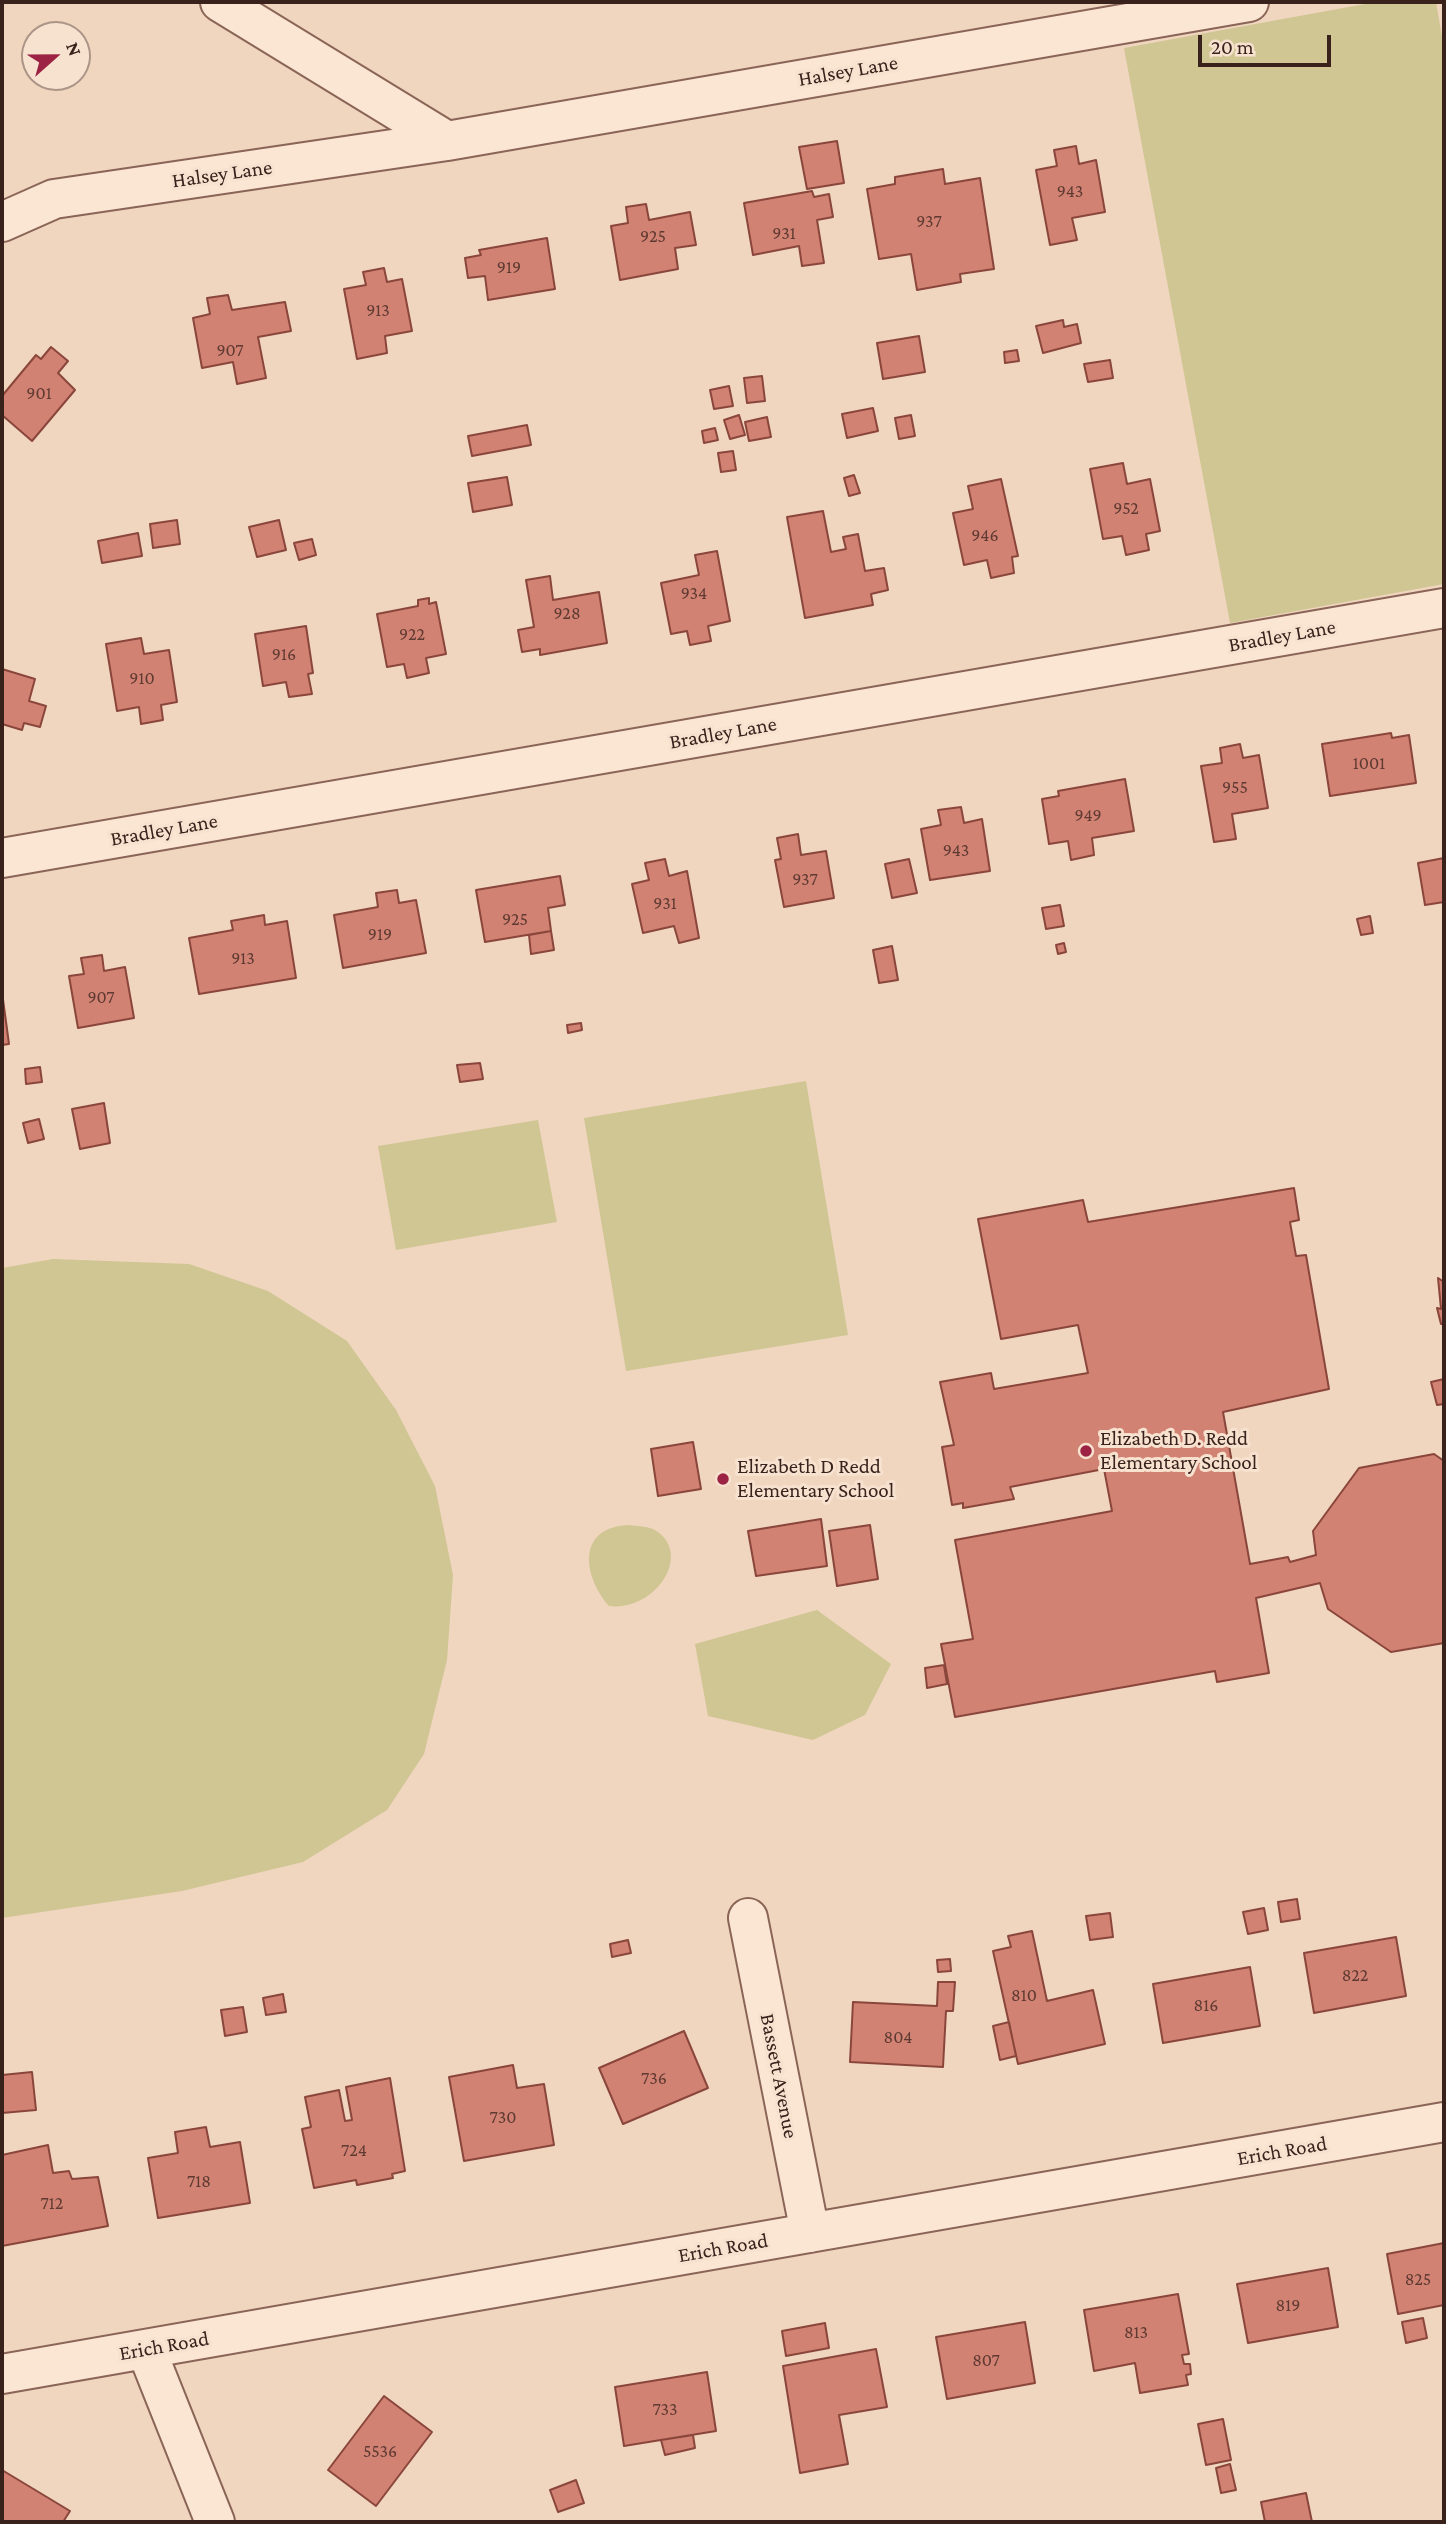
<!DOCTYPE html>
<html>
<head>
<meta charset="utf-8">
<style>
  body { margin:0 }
  #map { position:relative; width:1446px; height:2524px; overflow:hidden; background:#f0d5bf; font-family:"Crimson Pro",serif }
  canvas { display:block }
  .frame { position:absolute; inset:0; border:4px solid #39221c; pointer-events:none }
  .north { position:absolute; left:21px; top:21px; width:70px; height:70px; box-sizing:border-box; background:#f7e1cf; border:2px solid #ab9587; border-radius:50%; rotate:69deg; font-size:19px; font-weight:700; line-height:28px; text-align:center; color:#39221c }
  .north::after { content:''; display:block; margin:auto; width:24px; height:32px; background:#9c2343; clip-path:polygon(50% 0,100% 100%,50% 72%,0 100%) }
  .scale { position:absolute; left:1198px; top:35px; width:133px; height:32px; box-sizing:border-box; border:4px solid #39221c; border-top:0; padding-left:9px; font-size:21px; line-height:24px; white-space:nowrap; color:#39221c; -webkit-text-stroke:5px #f7e1cf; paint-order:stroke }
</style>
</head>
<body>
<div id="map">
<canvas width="1446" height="2524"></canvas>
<div class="frame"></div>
<div class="north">N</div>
<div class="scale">20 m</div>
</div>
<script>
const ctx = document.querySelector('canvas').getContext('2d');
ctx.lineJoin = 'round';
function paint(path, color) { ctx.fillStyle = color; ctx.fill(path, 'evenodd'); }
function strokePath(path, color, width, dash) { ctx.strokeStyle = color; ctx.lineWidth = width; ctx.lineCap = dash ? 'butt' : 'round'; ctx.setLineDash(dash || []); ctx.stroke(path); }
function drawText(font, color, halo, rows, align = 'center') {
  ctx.font = font + ' "Crimson Pro",serif'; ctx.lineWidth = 6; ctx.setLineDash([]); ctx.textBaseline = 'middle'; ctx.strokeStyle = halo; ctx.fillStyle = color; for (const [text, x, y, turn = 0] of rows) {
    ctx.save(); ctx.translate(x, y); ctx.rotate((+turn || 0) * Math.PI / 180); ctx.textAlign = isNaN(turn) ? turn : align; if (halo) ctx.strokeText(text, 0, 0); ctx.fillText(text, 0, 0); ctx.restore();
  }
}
const green = new Path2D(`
  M1376,2H1436L1444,48V584L1230,623L1124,48Z
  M806,1081L848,1335L626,1371L584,1118Z
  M538,1120L557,1222L396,1250L378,1146Z
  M53,1259L189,1264L268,1291L347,1341L396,1410L435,1486L453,1575L447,1660L424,1754L387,1810L303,1862L182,1891L2,1918V1268Z
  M628,1525C636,1526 648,1526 655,1530C694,1554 655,1612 609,1606C583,1576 576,1528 628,1525Z
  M817,1610L891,1664L865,1715L813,1740L708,1716L695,1644Z`);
const building = new Path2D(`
  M837,141L844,183L807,189L799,147Z
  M1076,146L1079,164L1096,160L1105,212L1072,218L1077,240L1050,245L1036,170L1057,166L1054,150Z
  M943,169L945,184L980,178L994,269L960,274L961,282L917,290L911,254L879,259L867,189L895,184V177Z
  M812,191L814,197L829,194L833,217L817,220L824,263L802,266L799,246L753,255L744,203Z
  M646,204L649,220L690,212L696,245L675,248L678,269L620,280L611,226L628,223L626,207Z
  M547,238L555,289L488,300L485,276L468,278L465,258L481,255L479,250Z
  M384,268L387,282L402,279L412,331L385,336L387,353L357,359L344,289L366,285L363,272Z
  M228,295L232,310L285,302L291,331L258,337L266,378L237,384L233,362L202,368L193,318L210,314L207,298Z
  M1063,320L1064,327L1077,324L1081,343L1043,353L1036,326Z
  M919,336L925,372L883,379L877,343Z
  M51,347L68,361L58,373L75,390L32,441L2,415V396L36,355L41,359Z
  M1017,350L1019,361L1005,363L1004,352Z
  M1110,360L1113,378L1088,382L1084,364Z
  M762,376L765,401L747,403L744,378Z
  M729,386L733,406L714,409L710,390Z
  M873,408L878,431L847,438L842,414Z
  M739,415L745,435L730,439L724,420Z
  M911,415L915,436L899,439L895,418Z
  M767,417L771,437L749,441L745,422Z
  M527,425L531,445L472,456L468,436Z
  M715,428L718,440L704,443L702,431Z
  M733,451L736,470L721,472L718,453Z
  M1123,463L1127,484L1150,479L1160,531L1146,534L1149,550L1126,555L1122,536L1103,539L1090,469Z
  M854,475L860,493L849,496L844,478Z
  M507,477L512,505L473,512L468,483Z
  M1001,479L1018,556L1012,557L1014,573L991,578L987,560L964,565L953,513L973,509L968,486Z
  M823,511L831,552L846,549L843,537L858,534L865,571L884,568L888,590L871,594L873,605L805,618L787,517Z
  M177,520L180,544L153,548L150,524Z
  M279,520L286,550L257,557L249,527Z
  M138,533L142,556L102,563L98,541Z
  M312,539L316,555L299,560L294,543Z
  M717,551L730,621L708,626L711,641L690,645L687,631L671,634L661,583L699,575L695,555Z
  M550,576L553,600L599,592L607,643L540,655V649L522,652L518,630L534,627L526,580Z
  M429,598V604L436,602L446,654L426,658L429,673L407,678L404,664L387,667L377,614L418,606V600Z
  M306,626L313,673L308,674L312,694L289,697L286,682L263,686L255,634Z
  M141,638L144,654L169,650L177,702L161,705L163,720L141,724L139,707L117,711L106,644Z
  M2,669L35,679L29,701L46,706L40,727L24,723L22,730L2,724Z
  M1391,733L1392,738L1409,735L1416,783L1330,796L1322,744Z
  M1240,744L1243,758L1259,755L1268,808L1232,814L1236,839L1214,842L1201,766L1222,763L1220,748Z
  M1125,779L1134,831L1092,838L1094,855L1071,860L1068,841L1049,844L1042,799L1059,796L1058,791Z
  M961,807L964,823L982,819L990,871L930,880L921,829L941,825L938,810Z
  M798,834L801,855L826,851L834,898L784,907L775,860L781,859L777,838Z
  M1444,858V902L1425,905L1418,863Z
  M665,859L669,876L687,871L699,938L679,943L674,926L643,933L632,884L649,880L645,863Z
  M909,859L917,893L892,898L885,864Z
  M560,876L565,905L548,908L551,931L485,942L476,890Z
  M397,890L399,903L416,900L426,953L343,968L334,915L378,907L376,893Z
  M1060,905L1064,926L1046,929L1042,908Z
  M264,915L265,925L287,921L296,978L199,994L189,938L233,930L231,921Z
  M1370,916L1373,933L1361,935L1357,919Z
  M551,931L554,950L531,954L529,935Z
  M1064,943L1066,952L1058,954L1056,945Z
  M892,946L898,980L879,983L873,950Z
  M102,955L104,971L125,967L134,1018L78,1028L69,976L84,974L81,958Z
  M2,992L9,1044L2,1045Z
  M581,1023L582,1030L568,1033L567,1025Z
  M480,1063L483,1079L460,1082L457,1065Z
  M40,1067L42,1082L26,1084L25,1069Z
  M104,1103L110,1143L80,1149L72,1109Z
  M39,1119L44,1139L28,1143L23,1123Z
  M1294,1188L1299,1220L1290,1222L1296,1256L1306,1255L1329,1389L1223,1412L1250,1564L1288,1557L1290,1562L1316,1555L1313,1531L1359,1468L1434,1454L1444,1461V1643L1391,1652L1328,1609L1320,1583L1256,1598L1269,1673L1217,1682L1215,1671L955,1717L941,1644L973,1639L955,1540L1112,1511L1104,1469L1010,1487L1014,1499L963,1508V1503L952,1505L942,1447L954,1445L940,1382L991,1373L994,1389L1088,1373L1078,1325L1001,1339L978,1219L1083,1200L1088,1222Z
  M1438,1278L1444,1282V1324H1441L1437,1308L1441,1309Z
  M1444,1379V1404L1437,1405L1431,1382Z
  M693,1442L701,1489L658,1496L651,1449Z
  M821,1519L827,1566L756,1576L748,1531Z
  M870,1525L878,1579L837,1586L829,1531Z
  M944,1665L947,1684L927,1688L925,1668Z
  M1297,1899L1300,1919L1281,1922L1278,1902Z
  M1264,1908L1268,1930L1248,1934L1243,1912Z
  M1110,1913L1113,1937L1090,1940L1086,1916Z
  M1032,1931L1047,2001L1093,1990L1105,2044L1018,2064L993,1951L1011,1947L1008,1936Z
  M1396,1937L1406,1996L1314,2013L1304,1953Z
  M628,1940L631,1953L612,1957L610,1944Z
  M950,1959L951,1971L938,1972L937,1960Z
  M1250,1967L1260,2026L1163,2043L1153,1984Z
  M938,1982H955L953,2011H946L943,2067L850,2062L853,2002L937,2006Z
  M283,1994L286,2012L266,2015L263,1998Z
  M243,2007L247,2032L225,2036L221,2010Z
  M1009,2022L1016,2056L1000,2060L993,2026Z
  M684,2031L708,2088L623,2124L599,2068Z
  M513,2065L517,2088L544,2084L554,2145L464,2161L449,2077Z
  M32,2072L36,2110L2,2113V2075Z
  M390,2078L405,2171L392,2174L393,2178L357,2185L356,2180L314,2188L302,2129L311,2127L305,2097L339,2090L345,2121L352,2120L346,2087Z
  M206,2127L210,2147L240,2142L250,2203L158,2218L148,2158L178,2153L175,2132Z
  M48,2145L53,2173L69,2171L72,2179L98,2177L108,2226L2,2246V2155Z
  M1444,2243V2305L1398,2314L1387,2254Z
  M1328,2268L1338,2327L1248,2343L1237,2284Z
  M1178,2294L1189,2354L1182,2355L1184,2364H1190L1191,2374L1186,2375L1188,2385L1140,2393L1135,2363L1094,2371L1084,2310Z
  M1423,2318L1427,2338L1406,2343L1402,2322Z
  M1025,2322L1035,2383L947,2399L936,2337Z
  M825,2323L829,2348L786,2356L782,2331Z
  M876,2349L887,2407L839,2415L848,2464L800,2473L783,2366Z
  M707,2372L716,2431L624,2446L615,2387Z
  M384,2396L432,2432L376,2506L328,2470Z
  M1223,2419L1231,2460L1206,2465L1198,2424Z
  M693,2435L695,2448L665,2455L661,2440Z
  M1230,2464L1236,2490L1221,2493L1216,2468Z
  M2,2470L70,2511L63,2522H2Z
  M576,2480L584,2503L558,2512L550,2490Z
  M1306,2493L1312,2522H1265L1261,2502Z`);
const minor = new Path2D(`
  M220,2L447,141L1249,2
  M2,222L54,199L447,141
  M2,858L1444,608
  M748,1918L810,2233
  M146,2349L215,2522
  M2,2374L1444,2122`);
const markers = [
  [1086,1451,7,"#9c2343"],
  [723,1479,7,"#9c2343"]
];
const numberNames = [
  ["943",1070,191],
  ["937",929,221],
  ["931",784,233],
  ["925",653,236],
  ["919",509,267],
  ["913",378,310],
  ["907",230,350],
  ["901",39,393],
  ["952",1126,508],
  ["946",985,535],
  ["934",694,593],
  ["928",567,613],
  ["922",412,634],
  ["916",284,654],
  ["910",142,678],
  ["1001",1369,763],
  ["955",1235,787],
  ["949",1088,815],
  ["943",956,850],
  ["937",805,879],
  ["931",665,903],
  ["925",515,919],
  ["919",380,934],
  ["913",243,958],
  ["907",101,997],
  ["822",1355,1975],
  ["810",1024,1995],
  ["816",1206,2005],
  ["804",898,2037],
  ["736",654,2078],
  ["730",503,2117],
  ["724",354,2150],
  ["718",199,2181],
  ["712",52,2203],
  ["825",1418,2279],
  ["819",1288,2305],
  ["813",1136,2332],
  ["807",986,2360],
  ["733",665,2409],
  ["5536",380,2451]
];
const streetNames = [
  ["Halsey Lane",848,71,-10],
  ["Halsey Lane",222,174,-8],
  ["Bradley Lane",1282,636,-10],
  ["Bradley Lane",723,733,-10],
  ["Bradley Lane",164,830,-10],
  ["Bassett Avenue",779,2076,79],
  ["Erich Road",1282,2151,-10],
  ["Erich Road",723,2248,-10],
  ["Erich Road",164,2346,-10]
];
const poiNames = [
  ["Elizabeth D. Redd",1100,1439],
  ["Elementary School",1100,1463],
  ["Elizabeth D Redd",737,1467],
  ["Elementary School",737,1491]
];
paint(green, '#cfc693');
paint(building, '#d18273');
strokePath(building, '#8a463b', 2);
strokePath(minor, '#8a6557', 42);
strokePath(minor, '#fbe5d3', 38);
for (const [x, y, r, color] of markers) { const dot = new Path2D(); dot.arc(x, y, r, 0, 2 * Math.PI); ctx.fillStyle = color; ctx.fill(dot); strokePath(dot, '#f7e1cf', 2.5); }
drawText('18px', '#5f3a32', null, numberNames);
drawText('21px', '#39221c', '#f7e1cf', streetNames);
drawText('21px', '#39221c', '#f7e1cf', poiNames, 'left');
</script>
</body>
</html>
